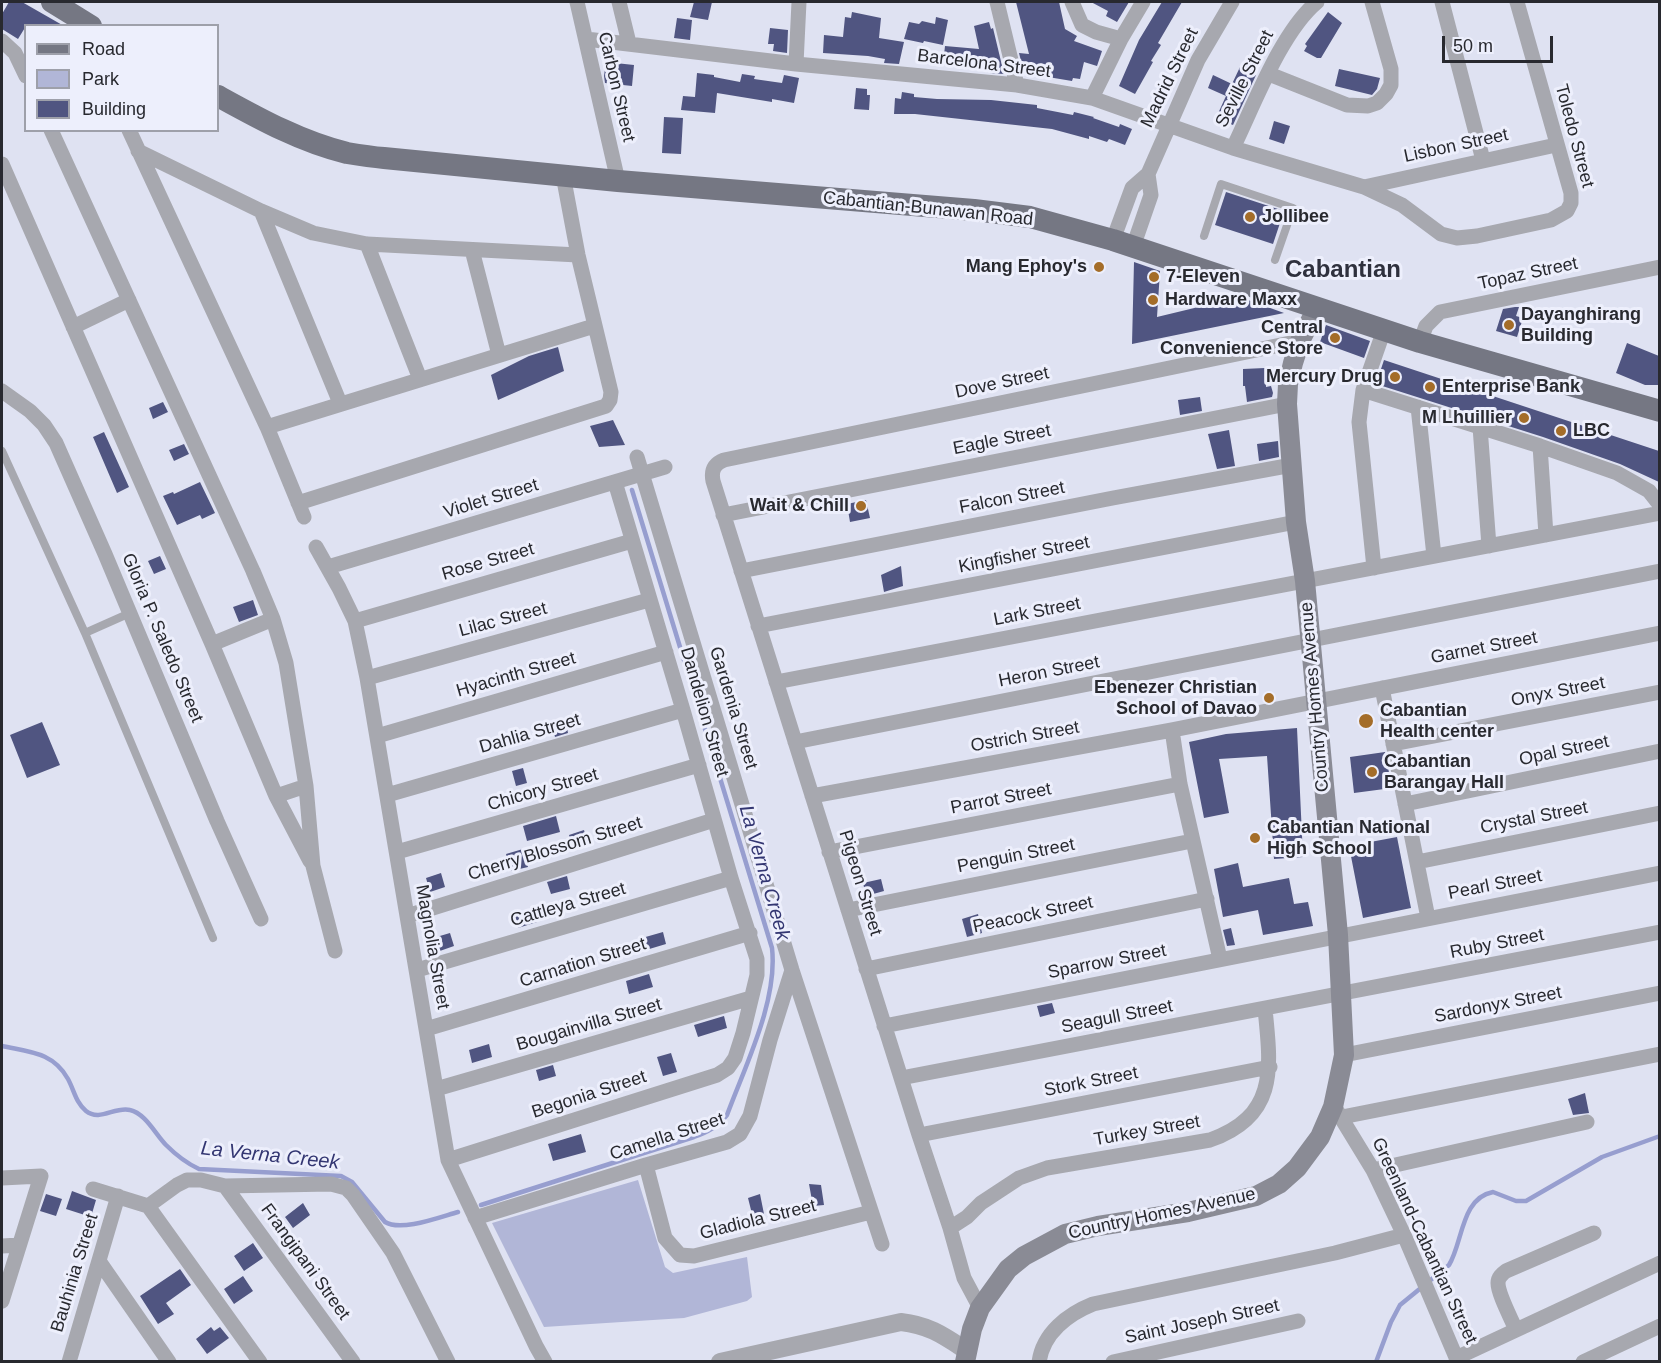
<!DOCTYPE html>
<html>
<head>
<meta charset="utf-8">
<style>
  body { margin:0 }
  #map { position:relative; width:1661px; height:1363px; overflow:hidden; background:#dfe2f2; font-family:Arial,sans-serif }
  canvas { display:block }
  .frame { position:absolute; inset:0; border:3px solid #28292f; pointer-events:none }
  .legend { position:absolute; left:24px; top:24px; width:195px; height:108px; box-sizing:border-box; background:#edeffc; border:2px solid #9ea0aa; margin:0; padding:8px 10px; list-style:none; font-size:18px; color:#28292f }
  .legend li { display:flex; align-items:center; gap:12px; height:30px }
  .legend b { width:30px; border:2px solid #9ea0aa }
  .scale { position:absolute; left:1442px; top:36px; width:111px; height:27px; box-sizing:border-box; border:3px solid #28292f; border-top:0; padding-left:8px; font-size:18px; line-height:21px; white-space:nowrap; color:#28292f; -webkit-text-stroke:4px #edeffc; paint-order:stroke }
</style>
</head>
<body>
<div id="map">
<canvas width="1661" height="1363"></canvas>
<div class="frame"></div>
<ul class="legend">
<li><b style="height:8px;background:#757783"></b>Road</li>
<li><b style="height:16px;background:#b1b6d7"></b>Park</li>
<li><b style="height:16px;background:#505581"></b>Building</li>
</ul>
<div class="scale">50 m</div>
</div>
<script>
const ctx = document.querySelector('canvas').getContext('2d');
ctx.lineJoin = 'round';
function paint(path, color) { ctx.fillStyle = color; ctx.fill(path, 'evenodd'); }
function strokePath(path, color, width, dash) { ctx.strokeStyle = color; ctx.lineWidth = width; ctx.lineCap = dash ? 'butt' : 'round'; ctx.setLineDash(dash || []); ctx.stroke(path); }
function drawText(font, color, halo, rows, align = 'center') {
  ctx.font = font + ' Arial,sans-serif'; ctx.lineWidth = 6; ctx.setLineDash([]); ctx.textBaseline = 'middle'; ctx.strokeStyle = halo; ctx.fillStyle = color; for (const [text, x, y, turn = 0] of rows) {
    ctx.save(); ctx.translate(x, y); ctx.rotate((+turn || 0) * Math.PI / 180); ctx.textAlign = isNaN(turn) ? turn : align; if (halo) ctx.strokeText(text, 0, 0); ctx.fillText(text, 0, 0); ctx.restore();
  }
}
const green = new Path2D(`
  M638,1180L665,1267L673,1273L747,1257L752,1297L747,1301L684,1318L544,1327L492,1223Z`);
const stream = new Path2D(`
  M2,1046C29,1052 53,1052 68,1079C74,1090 76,1103 86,1111C100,1122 115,1106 130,1110C145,1113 156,1135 166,1145C176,1155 186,1163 199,1169L341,1176L352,1182L385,1222C401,1232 440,1217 458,1212
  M481,1205L694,1137C708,1132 717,1127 727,1115C745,1066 778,1001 772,948L632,490
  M1376,1362L1391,1322L1400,1305L1449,1265C1463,1242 1461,1198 1493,1192L1516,1201H1526L1602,1157L1660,1136`);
const building = new Path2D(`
  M9,2H22L64,26H26L18,39L2,29V14Z
  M694,2H712L708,20L690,17Z
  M1016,2H1059L1065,29L1077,36L1074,41L1102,51L1097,66L1084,62L1080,79L1073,78L1072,81L1024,73L1019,53L1029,54Z
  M1091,2H1129L1117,22L1106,16L1108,11Z
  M1162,2H1182L1158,43L1161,45L1151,61L1153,62L1135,94L1119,86L1139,40Z
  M852,12L881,18L879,38L904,42L899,64L884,63L885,59L868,56L823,53L824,35L843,37L845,17L851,18Z
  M1328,12L1342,23L1321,58H1317L1304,51L1307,46L1305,44Z
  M936,17L948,20L943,45L924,41L923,43L904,39L909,22L919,24L922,21L935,24Z
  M677,18L692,20L690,40L674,38Z
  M989,22L991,29L993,28L1004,74L990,73V69L943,64L945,46L979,49L974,26Z
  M770,28L788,30L787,53L773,51L774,44H768Z
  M606,62L634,65L632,86L605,83L604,76Z
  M1240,67L1256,75L1233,125L1216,118L1226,96L1208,88L1213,75L1232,84Z
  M1339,69L1380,78L1377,89L1372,95L1335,86Z
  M697,73L714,75V77L740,82L742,74L755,76L754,79L782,83L784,75L799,78L794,103L772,99V102L717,93L715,113L681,110L683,96L695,97Z
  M856,88L867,89V95H870L869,110L854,109Z
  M902,92L914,94V97L937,99L991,100L1037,105V108L1073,115L1074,112L1094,117L1093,118L1119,127L1120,124L1132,129L1125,145L1109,139L1107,142L1089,136V139L1052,129L915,114H894L895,98L901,99Z
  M664,117L683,118L681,154L662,153Z
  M1274,121L1290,126L1284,144L1269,139Z
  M1226,192L1284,211L1273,244L1215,225Z
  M1134,262L1160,271L1157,317L1240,297L1284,313L1132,344Z
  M1515,307H1519L1516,316L1523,318L1517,337L1496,331L1503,309Z
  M1326,325L1370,341L1364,358L1320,342Z
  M1627,343L1659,356V385H1645L1616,373Z
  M558,347L564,371L498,400L491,375L529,356Z
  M1384,360L1659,451V482L1620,464L1543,437L1376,384Z
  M1265,368L1266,387L1271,386L1273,393L1272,397L1247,402L1245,386H1243V369Z
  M1200,397L1202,411L1180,415L1178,400Z
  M163,402L168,412L153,419L149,408Z
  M613,420L625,445L599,447L590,426Z
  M1229,430L1235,466L1217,469L1208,434Z
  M104,432L129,487L117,493L93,437Z
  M1278,441L1279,457L1259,461L1257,444Z
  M184,444L189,454L174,461L169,450Z
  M200,482L215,513L202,519L200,515L177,525L163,496L173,492L174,494Z
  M866,500L870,518L850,522L847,504Z
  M160,556L166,569L154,574L148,561Z
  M901,566L903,586L884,592L881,575Z
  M253,600L258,615L239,622L233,607Z
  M565,719L568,733L555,737L551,723Z
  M42,722L60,765L27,778L10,735Z
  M1297,728L1303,857L1274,859L1267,756L1219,759L1229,813L1204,818L1189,742L1226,734Z
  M1385,752L1392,788L1354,793L1350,757Z
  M523,768L527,783L516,786L512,771Z
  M556,816L560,832L527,841L523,826Z
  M584,830L588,846L573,850L569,835Z
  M1397,837L1411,908L1363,918L1349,846Z
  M523,849L528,867L511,871L506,854Z
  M1238,863L1243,887L1289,878L1294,904L1308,902L1313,926L1263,935L1258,910L1223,917L1214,869Z
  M441,873L445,887L430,892L426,878Z
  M567,876L570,889L551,894L547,882Z
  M881,879L884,891L866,896L863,883Z
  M533,908L537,922L518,928L514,914Z
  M978,914L982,933L967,937L962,919Z
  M1231,928L1235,945L1227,946L1223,930Z
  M663,932L666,944L646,950L642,938Z
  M450,933L454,946L437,952L433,938Z
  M649,974L653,987L629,994L626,981Z
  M1052,1003L1055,1013L1040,1017L1037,1006Z
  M724,1016L727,1028L698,1037L694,1025Z
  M489,1044L492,1057L472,1063L469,1050Z
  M671,1053L677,1072L663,1076L657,1057Z
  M553,1065L556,1076L539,1081L536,1070Z
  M1585,1093L1589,1113L1573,1115L1568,1099Z
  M581,1134L586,1152L553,1161L548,1144Z
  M809,1184L821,1185L824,1205L813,1206Z
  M72,1191L96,1200L91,1217L66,1209Z
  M46,1194L62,1199L56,1216L40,1211Z
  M760,1194L765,1219L754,1222L748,1198Z
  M303,1203L310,1215L293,1228L285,1217Z
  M253,1243L263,1258L244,1271L234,1256Z
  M180,1269L191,1285L166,1303L174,1314L158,1324L140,1296Z
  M243,1276L253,1291L234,1304L224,1289Z
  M211,1327L214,1331L220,1327L229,1338L207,1354L196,1339Z`);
const service = new Path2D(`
  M1204,236L1221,184L1293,208L1275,260
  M2,451L85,633L213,938
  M85,633L130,613`);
const minor = new Path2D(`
  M577,2L618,181
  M619,2L629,43
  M997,2L1017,85
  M1072,2L1082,25L1096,32L1121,39
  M1442,2L1483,160
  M586,39L796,64L1017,85L1092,98L1233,148L1364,187L1402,205L1441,234L1457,238L1477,236L1551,220L1567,211L1571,203V193L1517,2
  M2,41L15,53L26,76
  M796,64L799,2
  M1269,74L1347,105L1368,106L1377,103L1386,94L1391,85V69L1372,2
  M1092,98L1121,39L1143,2
  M51,130L253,571L273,619L286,663L306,786L313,866L335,951
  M129,130L267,427L304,517
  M1233,148C1254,105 1281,32 1317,2
  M138,151L261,211L313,233L367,244L578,255
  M2,164L212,644L276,796L310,861
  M1364,187L1556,145
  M261,211L340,403
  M1113,240L1132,188L1148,174L1198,60L1232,2
  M367,244L420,379
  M1133,247L1151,195L1148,174
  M472,250L499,355
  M73,327L129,300
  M1420,342L1426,326L1440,312L1660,267
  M1363,390L1540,446L1617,473L1649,491L1660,505
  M2,391L30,411L44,425L56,443L105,554L217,821L261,919
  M1418,407L1434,556
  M267,427L594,326
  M1480,427L1489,546
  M1540,446L1546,535
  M637,457L792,970L882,1244
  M298,503L606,406L610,400L611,392L578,255L563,175
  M723,515L1287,404
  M316,547L339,588L355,621L367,678L448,1160L536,1346L545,1362
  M328,567L665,467
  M1374,568L1359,422L1363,390L1384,330
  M741,571L1113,498L1292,465
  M355,621L632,541
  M758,626L1296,522
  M212,644L273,619
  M367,678L649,600
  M776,682L1660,513
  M1382,688L1428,918
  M1172,730L1180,784L1220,959
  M377,736L666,652
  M795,742L1660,571
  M1393,744L1660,692
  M387,795L683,710
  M276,796L306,786
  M812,796L1172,730L1660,633
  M1405,804L1660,751
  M397,852L699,765
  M829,852L1180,784
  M1417,862L1660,813
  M848,910L1192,841
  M407,916L714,820
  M866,969L1207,899
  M417,970L731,878
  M884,1026L1660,873
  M426,1029L750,933
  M1344,1055L1660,993
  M901,1078L1660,932
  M436,1089L751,998
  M1337,1111L1373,1170L1404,1235L1458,1362
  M1342,1117L1660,1054
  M919,1135L1270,1067
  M448,1160L717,1075L728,1068L735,1058L743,1033L757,975V959L731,878L683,710L615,482
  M646,1165L665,1238L680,1255L694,1256L871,1212
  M1373,1170L1587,1122
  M2,1178L41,1176L2,1301
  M225,1186L353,1362
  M93,1189L148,1206L260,1362
  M148,1206L177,1185L187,1180H201L225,1186L331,1184L346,1188L353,1195L393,1253L448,1362
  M475,1218L646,1165L727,1142L740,1134L750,1116L770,1040L792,970
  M950,1228L967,1217L981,1203L1019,1178L1047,1168L1210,1140C1278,1116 1271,1068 1265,1009
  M2,1246L19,1245
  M99,1261L169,1362
  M980,1308L964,1278L950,1228L919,1135L713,481C711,471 714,464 724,460L1300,341
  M1516,1330C1511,1318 1498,1294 1498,1283C1498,1277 1502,1274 1506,1271L1594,1233
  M1456,1358L1660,1263
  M69,1362L118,1196
  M1039,1362C1043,1333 1068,1314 1093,1304L1335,1253L1404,1235
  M1113,1362L1298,1321
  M1583,1362L1660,1326`);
const tertiary = new Path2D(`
  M720,1362L901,1322C929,1325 944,1336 967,1351`);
const secondary = new Path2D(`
  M965,1362L972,1329L980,1308L1008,1269L1024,1256L1065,1234L1098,1226L1188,1212L1256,1196L1279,1184L1297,1168L1320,1137L1333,1107L1344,1055L1338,935L1305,581L1296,522L1287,404L1288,384L1293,363L1300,341L1317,308`);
const primary = new Path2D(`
  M52,2L91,26
  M218,96C258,118 301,142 347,153C359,155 372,157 384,158L618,181L974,210L1030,217L1113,240L1420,342L1660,411`);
const markers = [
  [1250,217,6,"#a46d29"],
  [1099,267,6,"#a46d29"],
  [1154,277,6,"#a46d29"],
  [1153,300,6,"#a46d29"],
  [1509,325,6,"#a46d29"],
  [1335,338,6,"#a46d29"],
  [1395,377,6,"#a46d29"],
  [1430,387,6,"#a46d29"],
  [1524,418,6,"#a46d29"],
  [1561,431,6,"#a46d29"],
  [861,506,6,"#a46d29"],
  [1269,698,6,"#a46d29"],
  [1366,721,8,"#a46d29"],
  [1372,772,6,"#a46d29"],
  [1255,838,6,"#a46d29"]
];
const streetNames = [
  ["Barcelona Street",984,64,7],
  ["Madrid Street",1170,78,-64],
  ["Seville Street",1245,79,-63],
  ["Carbon Street",616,87,77],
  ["Toledo Street",1574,136,75],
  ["Lisbon Street",1456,146,-12],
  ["Cabantian-Bunawan Road",928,209,6],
  ["Topaz Street",1528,274,-12],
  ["Dove Street",1002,383,-12],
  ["Eagle Street",1002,440,-11],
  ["Falcon Street",1012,498,-11],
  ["Violet Street",491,499,-17],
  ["Kingfisher Street",1024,555,-11],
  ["Rose Street",488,562,-16],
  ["Lark Street",1037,612,-11],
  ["Lilac Street",503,620,-15],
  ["Gloria P. Saledo Street",162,638,67],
  ["Garnet Street",1484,648,-11],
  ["Heron Street",1049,672,-11],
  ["Hyacinth Street",516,675,-16],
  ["Onyx Street",1558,692,-11],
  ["Country Homes Avenue",1315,697,-95],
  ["Gardenia Street",733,708,73],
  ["Dandelion Street",704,712,74],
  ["Dahlia Street",530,734,-16],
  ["Ostrich Street",1025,737,-10],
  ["Opal Street",1564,751,-12],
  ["Chicory Street",543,790,-16],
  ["Parrot Street",1001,799,-11],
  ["Crystal Street",1534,818,-11],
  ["Cherry Blossom Street",555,849,-17],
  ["Penguin Street",1016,856,-11],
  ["Pigeon Street",860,883,73],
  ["Pearl Street",1495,885,-11],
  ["Cattleya Street",568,905,-16],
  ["Peacock Street",1033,915,-12],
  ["Ruby Street",1497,944,-11],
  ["Magnolia Street",432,947,80],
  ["Sparrow Street",1107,962,-11],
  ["Carnation Street",583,963,-17],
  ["Sardonyx Street",1498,1005,-11],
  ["Seagull Street",1117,1017,-11],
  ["Bougainvilla Street",589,1025,-16],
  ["Stork Street",1091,1082,-11],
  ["Begonia Street",589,1095,-18],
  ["Turkey Street",1147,1131,-10],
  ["Camella Street",667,1137,-18],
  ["Country Homes Avenue",1162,1214,-12],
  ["Gladiola Street",758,1220,-14],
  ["Greenland-Cabantian Street",1424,1241,65],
  ["Frangipani Street",305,1262,54],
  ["Bauhinia Street",75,1273,-73],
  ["Saint Joseph Street",1202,1322,-12]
];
const poiNames = [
  ["Jollibee",1262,217],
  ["Mang Ephoy's",1087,267,"right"],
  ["7-Eleven",1166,277],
  ["Hardware Maxx",1165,300],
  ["Dayanghirang",1521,315],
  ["Building",1521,336],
  ["Central",1323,328,"right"],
  ["Convenience Store",1323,349,"right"],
  ["Mercury Drug",1383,377,"right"],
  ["Enterprise Bank",1442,387],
  ["M Lhuillier",1512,418,"right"],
  ["LBC",1573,431],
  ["Wait & Chill",849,506,"right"],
  ["Ebenezer Christian",1257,688,"right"],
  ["School of Davao",1257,709,"right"],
  ["Cabantian",1380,711],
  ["Health center",1380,732],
  ["Cabantian",1384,762],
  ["Barangay Hall",1384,783],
  ["Cabantian National",1267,828],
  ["High School",1267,849]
];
const waterNames = [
  ["La Verna Creek",764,873,74],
  ["La Verna Creek",270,1156,6]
];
const districtNames = [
  ["Cabantian",1343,270]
];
paint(green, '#b1b6d7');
strokePath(stream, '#979ecf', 4.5);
paint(building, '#505581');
strokePath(service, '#a7a8af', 8);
strokePath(minor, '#a7a8af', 15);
strokePath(tertiary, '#a7a8af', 18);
strokePath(secondary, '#8a8b95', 20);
strokePath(primary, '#757783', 22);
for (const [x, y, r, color] of markers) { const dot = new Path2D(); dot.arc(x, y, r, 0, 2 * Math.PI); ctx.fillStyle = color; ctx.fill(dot); strokePath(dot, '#edeffc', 2); }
drawText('18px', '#28292f', '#edeffc', streetNames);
drawText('bold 18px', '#28292f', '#edeffc', poiNames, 'left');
drawText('italic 20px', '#333672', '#edeffc', waterNames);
drawText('bold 24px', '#2f313e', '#edeffc', districtNames);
</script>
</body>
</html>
